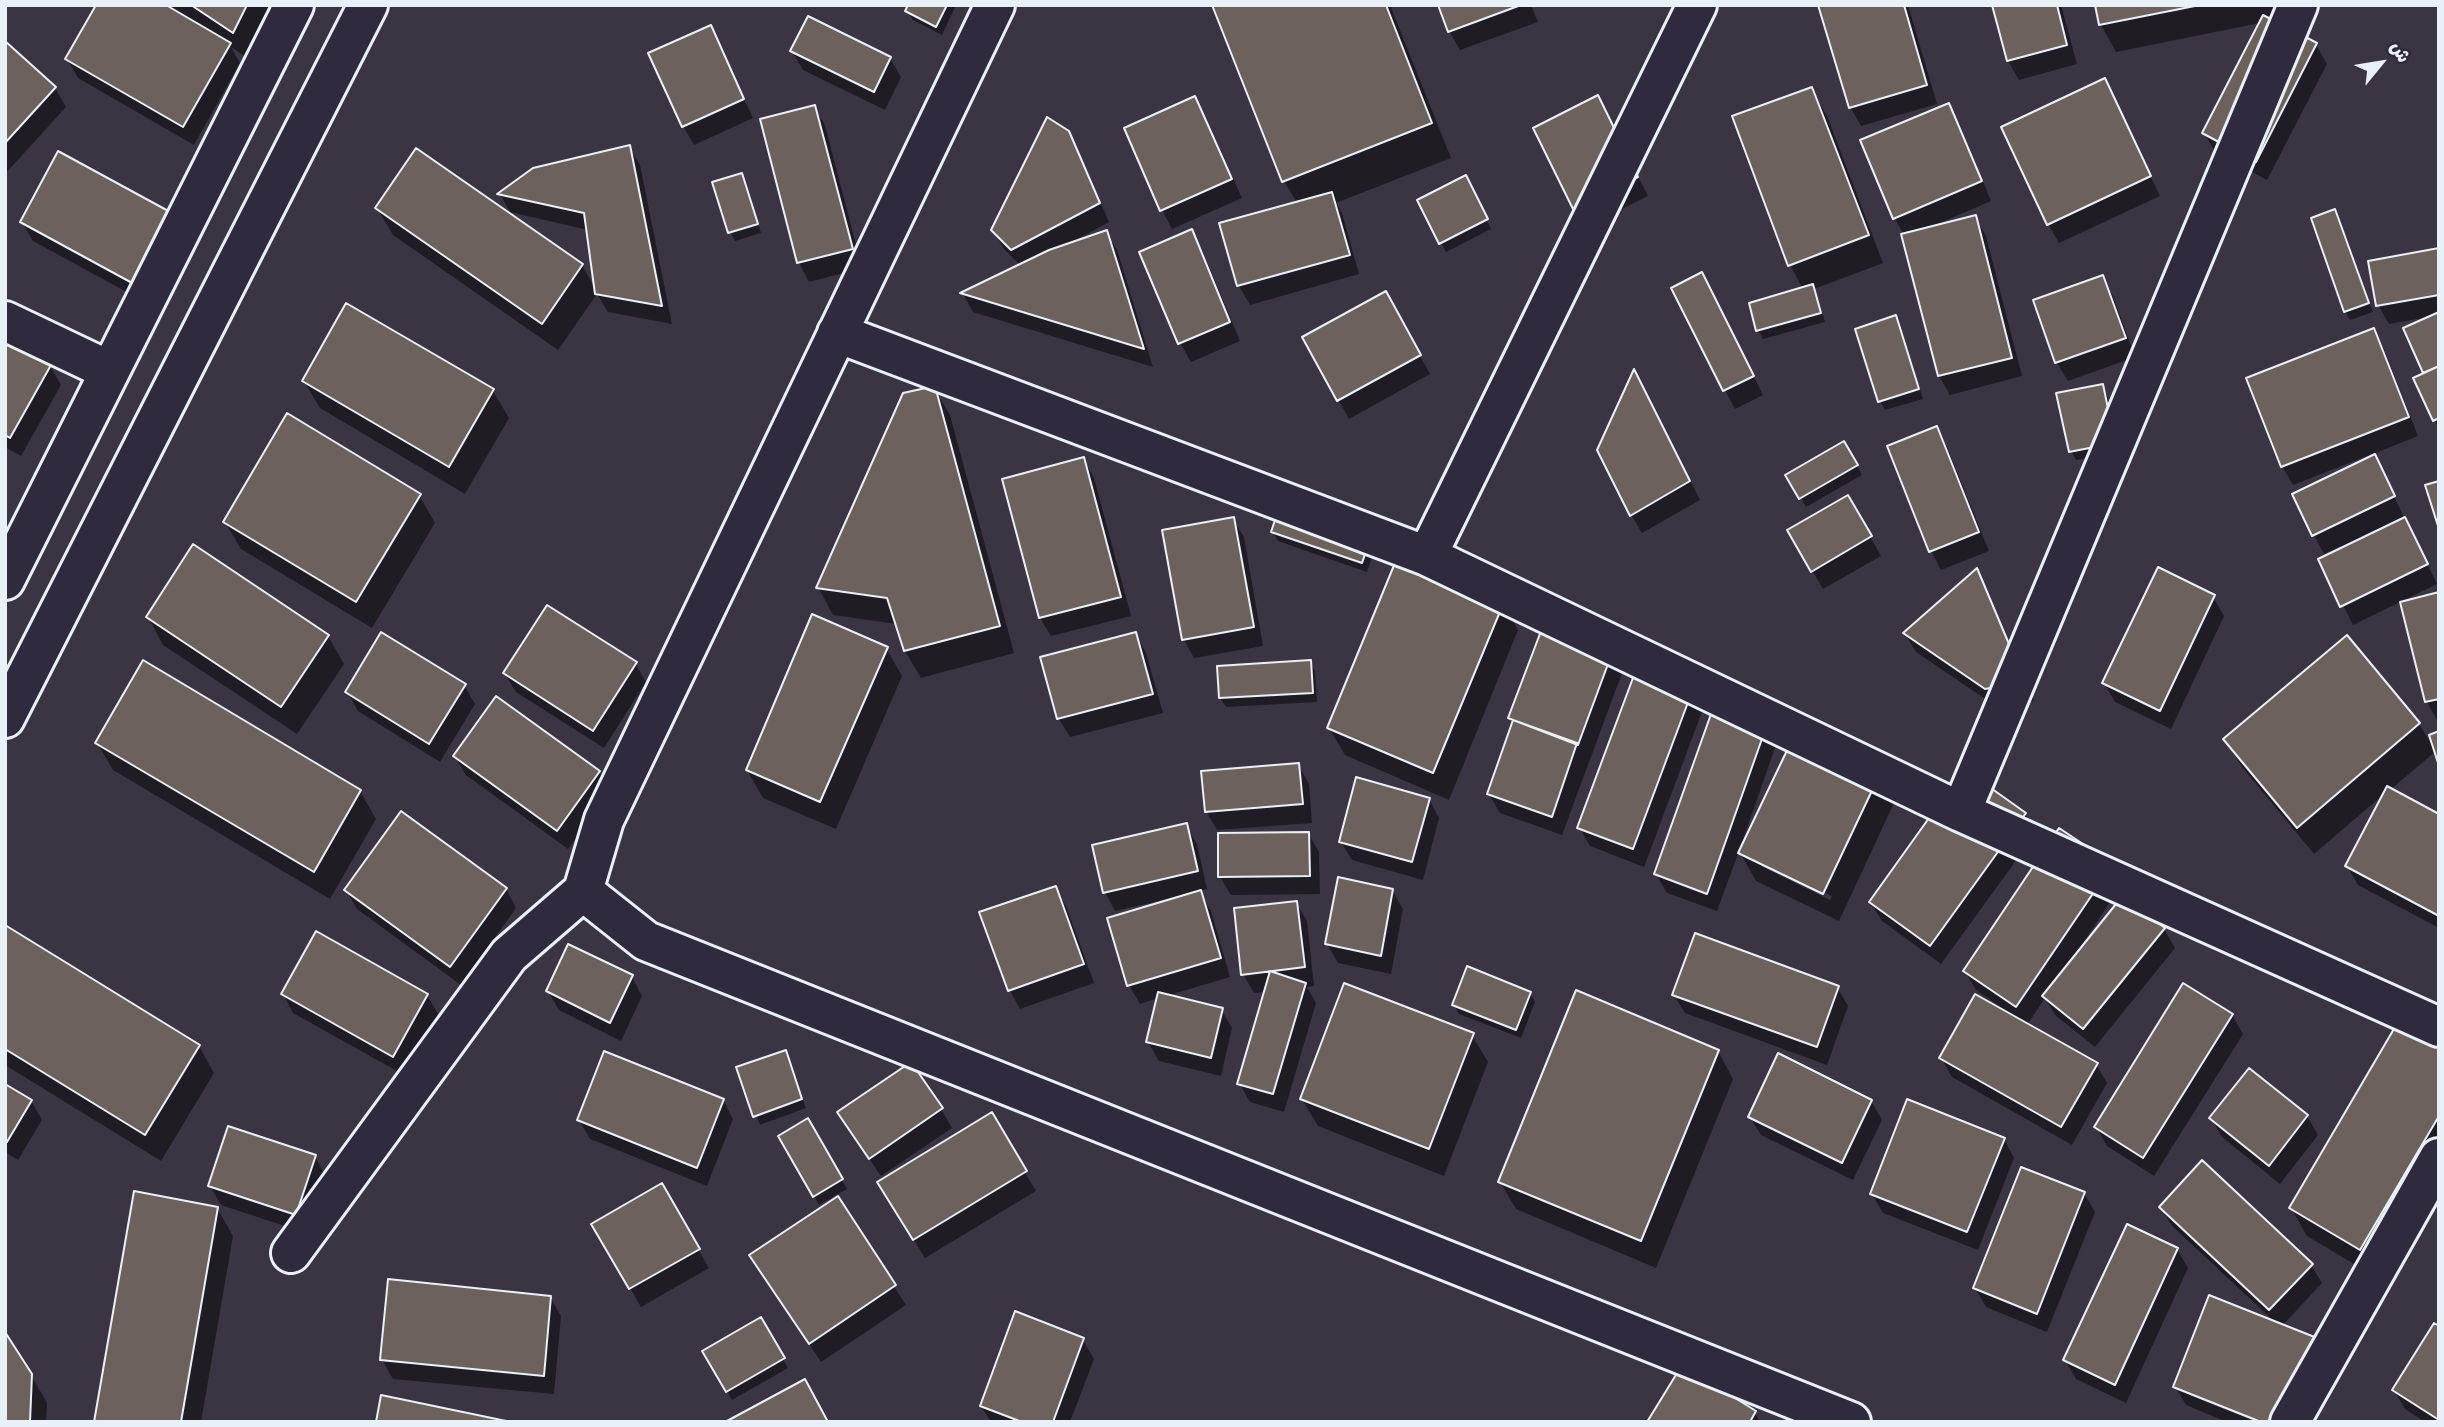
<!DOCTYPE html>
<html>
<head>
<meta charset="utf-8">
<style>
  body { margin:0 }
  #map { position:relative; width:2444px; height:1427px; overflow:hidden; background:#3b3543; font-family:"Balsamiq Sans","Playpen Sans Arabic",sans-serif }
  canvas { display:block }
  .frame { position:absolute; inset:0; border:7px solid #e8f1f8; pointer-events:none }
  .north { position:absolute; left:2346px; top:28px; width:70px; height:70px; -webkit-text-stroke:5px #2f2a3d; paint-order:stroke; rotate:60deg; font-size:19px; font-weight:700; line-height:28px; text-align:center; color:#e8f1f8 }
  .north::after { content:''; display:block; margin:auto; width:24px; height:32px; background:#e8f1f8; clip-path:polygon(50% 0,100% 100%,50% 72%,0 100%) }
</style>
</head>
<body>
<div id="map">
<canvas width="2444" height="1427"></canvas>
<div class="frame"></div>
<div class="north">ش</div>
</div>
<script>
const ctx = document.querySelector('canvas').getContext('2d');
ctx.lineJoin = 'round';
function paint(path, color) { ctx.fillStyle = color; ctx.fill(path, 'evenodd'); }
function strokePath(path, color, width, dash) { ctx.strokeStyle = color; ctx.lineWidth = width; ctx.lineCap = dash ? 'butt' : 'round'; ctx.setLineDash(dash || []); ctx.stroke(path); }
const shadow = new Path2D(`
  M98,5H277L249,59L231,47L240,63L194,145L78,78L67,59Z
  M910,5H956L942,35L913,20L907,11Z
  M1214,5H1390L1451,158L1336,203L1342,213L1359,274L1250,305L1239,286L1221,224L1297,203L1284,181Z
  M1440,5H1531L1538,22L1460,50L1449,31Z
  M1820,5H1908L1937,104L1861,126L1850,107Z
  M1994,5H2061L2077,64L2019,80L2008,61Z
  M2097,5H2306L2270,21L2316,45L2327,64L2267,180L2215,152L2204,133L2260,23L2116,52L2101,25Z
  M710,27L753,118L694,145L683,126Z
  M5,43L55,88L66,107L5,174Z
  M792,51L890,58L901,77L885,110L803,70Z
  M2104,80L2160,196L2059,243L2048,224Z
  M1811,89L1827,116L1883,263L1814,289L1825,322L1763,339L1758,330L1803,289L1790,265Z
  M1598,97L1648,196L1586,227L1535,129Z
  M1195,99L1205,117L1242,198L1172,229L1162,210L1126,129Z
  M1948,105L1959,124L1991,201L1933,226V228L1975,217L1986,236L2022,376L1950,395L1939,376L1903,233L1895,219L1862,141Z
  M814,107L825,125L862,268L809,282L799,263L762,121Z
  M1068,132L1079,152L1109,222L1076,240L1077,242L1106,232L1117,250L1153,367L973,312L963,294L1021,266L1004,249L993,230Z
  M629,147L640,165L672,324L608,312L597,294L558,350L393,235L377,208L582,265L596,290L588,230L510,212L500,194Z
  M59,153L145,302L33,241L22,222Z
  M741,175L746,184L761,233L735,241L730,232Z
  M1470,186L1491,229L1446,252L1441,243Z
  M2334,211L2373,312L2350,320L2345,311Z
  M1191,232L1202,250L1240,341L1191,362L1180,343Z
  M2439,250V427L2434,420L2426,374L2406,329L2428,317L2389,324L2378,305Z
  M1702,274L1763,395L1735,409L1725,390Z
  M2102,277L2113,296L2135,357L2068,381L2057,363L2035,301Z
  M1396,312L1430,374L1349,419L1304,338Z
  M1895,317L1900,326L1923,399L1885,410L1880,401Z
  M2374,331L2384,349L2418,436L2373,454L2437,584L2353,625L2320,560L2342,549L2341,546L2324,554L2314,535L2373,457L2372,454L2293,485L2282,466Z
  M5,340L50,366L61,385L21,456L5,447Z
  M304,381L493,391L509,418L465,494L320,408Z
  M2102,386L2107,395L2119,452L2076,460L2071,451Z
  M934,388L950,415L1014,653L921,678L905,651L897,624L833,615L818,587Z
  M1644,390L1700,500L1642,533L1631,515Z
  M1936,429L1947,447L1989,551L1941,570L1931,551Z
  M1843,443L1862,475L1806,507L1788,475Z
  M1084,459L1094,478L1131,616L1051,636L1040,618L1004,480Z
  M419,495L435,523L372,628L241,549L225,522Z
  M1848,498L1881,556L1823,589L1789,531Z
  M1233,519L1244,537L1263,646L1194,658L1184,640Z
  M1273,532L1375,548L1367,572L1278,541Z
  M1977,571L1987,589L2034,701L1997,707L1916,652L1905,634Z
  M2439,594V720H2437L2427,702Z
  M2213,597L2224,616L2171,729L2115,702L2104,683Z
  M1503,603L1518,630L1449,800L1345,755L1329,728Z
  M1550,612L1628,657L1562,835L1500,813L1489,794L1513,723L1510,718Z
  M148,617L328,636L344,664L297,734L163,645Z
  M1136,634L1146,653L1163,713L1070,737L1059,719L1042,658Z
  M2347,638L2419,724L2436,751L2390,790L2439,816V928L2358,885L2347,866L2384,794L2314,854L2242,767L2226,740Z
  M1647,645L1712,685L1644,867L1590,846L1579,827Z
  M886,648L902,676L836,829L763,798L747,770Z
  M1310,662L1315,671L1317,702L1226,707L1220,698Z
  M635,663L646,682L604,748L516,692L505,674Z
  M464,685L475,704L440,762L358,711L347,692Z
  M1722,688L1783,725L1741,845L1743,846L1802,721L1901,788L1839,921L1756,881L1739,851L1717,911L1667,893L1656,874ZM1761,862L1832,896L1830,900L1761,866Z
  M97,743L360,791L376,819L330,899L113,770Z
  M455,757L599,772L610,791L568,849L466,775Z
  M1298,765L1309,784L1312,823L1217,830L1206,811Z
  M1429,799L1439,818L1423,880L1352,860L1341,842Z
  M2025,814L2036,833L1941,964L1882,921L1871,903Z
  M1186,825L1197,844L1207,889L1199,891L1211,911L1230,977L1166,996L1221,1009L1232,1028L1221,1076L1159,1061L1148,1042L1158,998L1140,1004L1129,985L1168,902L1167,899L1115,911L1105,892Z
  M2060,831L2122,884L2077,952L2079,953L2125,896L2164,929L2175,948L2095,1047L2055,1015L2045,998L2027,1025L2096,1064L2107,1083L2072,1145L1952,1077L1941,1058L2002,1008L1976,990L1965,971Z
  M1308,833L1319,852L1320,894L1231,895L1220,877Z
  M1055,888L1066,906L1094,983L1020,1009L1010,991L982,914Z
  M506,889L516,908L461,985L357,909L346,890Z
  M1392,890L1403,909L1391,974L1338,963L1327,944Z
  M1296,903L1307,921L1314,986L1307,987L1316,1003L1284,1112L1250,1102L1239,1083L1266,992L1254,993L1243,974Z
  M5,927L199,1046L214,1073L161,1161L5,1065Z
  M632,977L642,996L621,1041L559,1010L548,991Z
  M1837,987L1848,1006L1827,1065L1685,1013L1674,995Z
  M1530,993L1535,1002L1521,1038L1459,1014L1454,1005Z
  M283,994L427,995L438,1014L404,1075L293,1013Z
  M2232,1015L2243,1034L2154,1176L2107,1146L2096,1127Z
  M2439,1032V1170L2376,1277L2307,1236L2291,1208Z
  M1472,1035L1488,1062L1444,1176L1318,1126L1302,1099Z
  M1718,1051L1733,1079L1656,1268L1516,1209L1500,1182Z
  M785,1052L806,1108L760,1125L738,1068Z
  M5,1086L31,1101L42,1120L18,1160L5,1152Z
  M723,1100L733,1119L707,1186L590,1139L579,1120Z
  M1871,1101L1882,1120L1853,1180L1761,1135L1750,1117Z
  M941,1109L952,1128L881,1176L850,1131Z
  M991,1115L1036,1191L925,1258L890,1201Z
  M2307,1116L2318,1135L2280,1184L2222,1137L2211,1118Z
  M807,1120L847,1189L819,1205L780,1136Z
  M2004,1139L2014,1158L1978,1250L1883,1213L1872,1194Z
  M315,1156L325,1175L306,1233L221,1205L210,1186Z
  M661,1186L709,1268L641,1307L594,1225Z
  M2084,1193L2095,1212L2047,1332L1986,1307L1975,1288Z
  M837,1199L906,1305L821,1362L763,1275Z
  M2161,1207L2311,1265L2322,1283L2282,1326L2189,1391V1395L2256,1422H2227L2186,1405L2175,1386L2276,1323L2172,1226Z
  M217,1208L233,1236L201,1422H95Z
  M2177,1249L2188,1268L2126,1403L2076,1379L2065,1360Z
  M550,1297L561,1316L554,1394L393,1379L382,1360Z
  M760,1319L788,1368L732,1400L704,1351Z
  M2439,1328V1422H2425L2405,1409L2394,1390Z
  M1083,1340L1094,1359L1070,1422H991L981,1406Z
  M31,1375L47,1403L46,1422H5Z
  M1755,1413L1760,1422H1649Z`);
const building = new Path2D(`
  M96,5H166L231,43L183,127L65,59Z
  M191,5H247L233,33Z
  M908,5H947L936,27L905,11Z
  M1212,5H1386L1432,123L1282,182Z
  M1438,5H1521L1448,32Z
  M1818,5H1904L1927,85L1849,108Z
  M1992,5H2057L2067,45L2007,61Z
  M2095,5H2200L2099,25Z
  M2263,15L2317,43L2256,162L2202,133Z
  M808,16L891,57L874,92L790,51Z
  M711,25L744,99L682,127L648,53Z
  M5,41L56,87L5,143Z
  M2105,78L2151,176L2047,225L2001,127Z
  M1812,87L1869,235L1788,266L1732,116Z
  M1598,95L1638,177L1573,209L1533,128Z
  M1195,96L1232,179L1160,211L1124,128Z
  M1949,103L1982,181L1893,219L1860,140Z
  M815,105L853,249L797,263L760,119Z
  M1047,117L1069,131L1100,203L1011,250L991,230Z
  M630,145L662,306L595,294L584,213L497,194L533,168Z
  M416,148L583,264L542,324L375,208Z
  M58,151L172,213L134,284L20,222Z
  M742,173L758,224L728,233L712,182Z
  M1466,175L1488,219L1439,244L1417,200Z
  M1332,192L1350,255L1237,286L1219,223Z
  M2335,209L2369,303L2344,312L2311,218Z
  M1976,215L2012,358L1938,376L1901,234Z
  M1192,229L1230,322L1178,344L1139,252Z
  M1107,230L1144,349L960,293L1049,250Z
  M2439,248V295L2376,306L2368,261Z
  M1702,272L1754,376L1723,391L1671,288Z
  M2103,275L2126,338L2055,363L2033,300Z
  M1813,284L1821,313L1756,331L1749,303Z
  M1386,291L1421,355L1337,401L1302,337Z
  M346,303L494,389L449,467L302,381Z
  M2439,312V366L2423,373L2403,328Z
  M1896,315L1919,389L1878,402L1855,329Z
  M2374,328L2409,417L2281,467L2246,378Z
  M5,338L51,365L10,438L5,435Z
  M2439,366V418L2433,421L2413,378Z
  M1634,369L1690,481L1630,516L1597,450Z
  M2103,384L2115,443L2069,452L2056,393Z
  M935,386L1000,626L904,651L887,598L816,588L903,393Z
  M287,413L421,494L356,602L223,522Z
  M1937,426L1979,532L1929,552L1887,446Z
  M1844,441L1858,465L1799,499L1785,475Z
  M2375,454L2395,496L2312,536L2292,494Z
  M1084,457L1121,597L1039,618L1002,479Z
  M2439,481V529L2425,485Z
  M1848,495L1872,536L1811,572L1787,530Z
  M1280,505L1371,537L1362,563L1271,532Z
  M1234,517L1254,627L1182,640L1162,530Z
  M2405,517L2428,564L2340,607L2318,559Z
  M193,544L329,635L281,707L146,617Z
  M1397,558L1504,602L1433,773L1327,728Z
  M2158,567L2215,595L2160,711L2102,683Z
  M1977,568L2025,682L1985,689L1903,633Z
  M2439,592V699L2425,702L2400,602Z
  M547,605L637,662L593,731L503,673Z
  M1549,610L1618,637L1578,745L1508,718Z
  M812,614L888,647L820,802L746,770Z
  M381,632L466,684L429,744L345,692Z
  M1136,632L1153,694L1057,719L1040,657Z
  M2347,635L2420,723L2297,828L2223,739Z
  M1646,643L1702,665L1633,849L1577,828Z
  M143,660L361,790L314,872L95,743Z
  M1311,660L1313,693L1219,698L1217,666Z
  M1721,686L1774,705L1707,894L1654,874Z
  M496,696L600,771L557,831L453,756Z
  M1802,719L1887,759L1823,894L1738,853Z
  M1513,720L1577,743L1552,817L1487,794Z
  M2439,731V766L2429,735Z
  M1299,763L1303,804L1205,812L1201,771Z
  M1964,769L2026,813L1930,946L1869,902Z
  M1356,777L1430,798L1412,862L1339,842Z
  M2387,786L2439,814V916L2345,866Z
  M401,811L507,888L450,967L344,890Z
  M1187,823L1198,871L1103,893L1092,845Z
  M2059,828L2113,864L2016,1007L1963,971Z
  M1309,832L1310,876L1218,877V833Z
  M1338,877L1393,889L1381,956L1325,944Z
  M1056,886L1084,964L1008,991L979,912Z
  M1201,890L1221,958L1127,986L1107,918Z
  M2124,894L2165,928L2083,1029L2042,996Z
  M1297,901L1305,967L1241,975L1234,908Z
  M5,925L200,1045L145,1135L5,1049Z
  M316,931L428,994L393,1057L281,994Z
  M1695,933L1839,986L1817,1047L1672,995Z
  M568,944L633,975L610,1023L546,991Z
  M1467,966L1531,992L1516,1030L1452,1005Z
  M1270,971L1306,983L1273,1094L1237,1084Z
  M1344,983L1474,1033L1429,1149L1300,1099Z
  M2183,983L2233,1014L2143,1158L2094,1127Z
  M1576,990L1719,1050L1641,1241L1498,1182Z
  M1158,992L1223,1008L1211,1058L1146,1042Z
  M1975,994L2098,1063L2061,1127L1939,1058Z
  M2405,1010L2439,1030V1116L2360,1250L2289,1208Z
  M786,1050L802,1099L753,1117L736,1067Z
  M604,1051L724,1099L697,1168L577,1120Z
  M1778,1053L1872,1100L1842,1163L1748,1117Z
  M911,1062L943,1108L869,1159L837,1112Z
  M2249,1068L2308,1115L2269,1166L2209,1118Z
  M5,1084L32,1100L7,1142L5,1141Z
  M1907,1099L2005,1138L1967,1232L1870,1194Z
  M992,1112L1027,1171L913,1240L877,1182Z
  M808,1118L843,1179L813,1197L778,1136Z
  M228,1126L316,1155L296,1215L208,1186Z
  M2202,1160L2313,1264L2269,1310L2159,1207Z
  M2021,1167L2085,1192L2037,1314L1973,1288Z
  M662,1183L700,1249L629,1289L591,1224Z
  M134,1191L218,1207L181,1422H94Z
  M838,1196L896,1285L809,1344L749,1255Z
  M2127,1224L2178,1248L2115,1385L2063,1360Z
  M388,1279L551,1296L544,1376L380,1360Z
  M2209,1295L2317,1338L2284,1422H2261L2173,1387Z
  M1015,1311L1084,1338L1053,1422H1022L980,1406Z
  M761,1317L785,1358L726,1392L702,1351Z
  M2434,1323L2439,1326V1420L2392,1390Z
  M5,1332L32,1374L30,1422H5Z
  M1682,1365L1756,1411L1750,1422H1647Z
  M805,1379L828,1422H727V1421Z
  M381,1395L511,1422H376Z`);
const minor = new Path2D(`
  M5,321L110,371
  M837,333L1427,556L1961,812L2439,1027
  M1427,556L1697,5
  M5,580L294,5
  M5,718L368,5
  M1961,812L2298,5
  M583,891L646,941L1851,1422
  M291,1253L509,955L583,891L604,820L995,5
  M2290,1422L2439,1158`);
paint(shadow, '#0007');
paint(building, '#6d615c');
strokePath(building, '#e8f1f8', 2);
strokePath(minor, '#e8f1f8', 44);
strokePath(minor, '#2f2a3d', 38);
</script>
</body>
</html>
